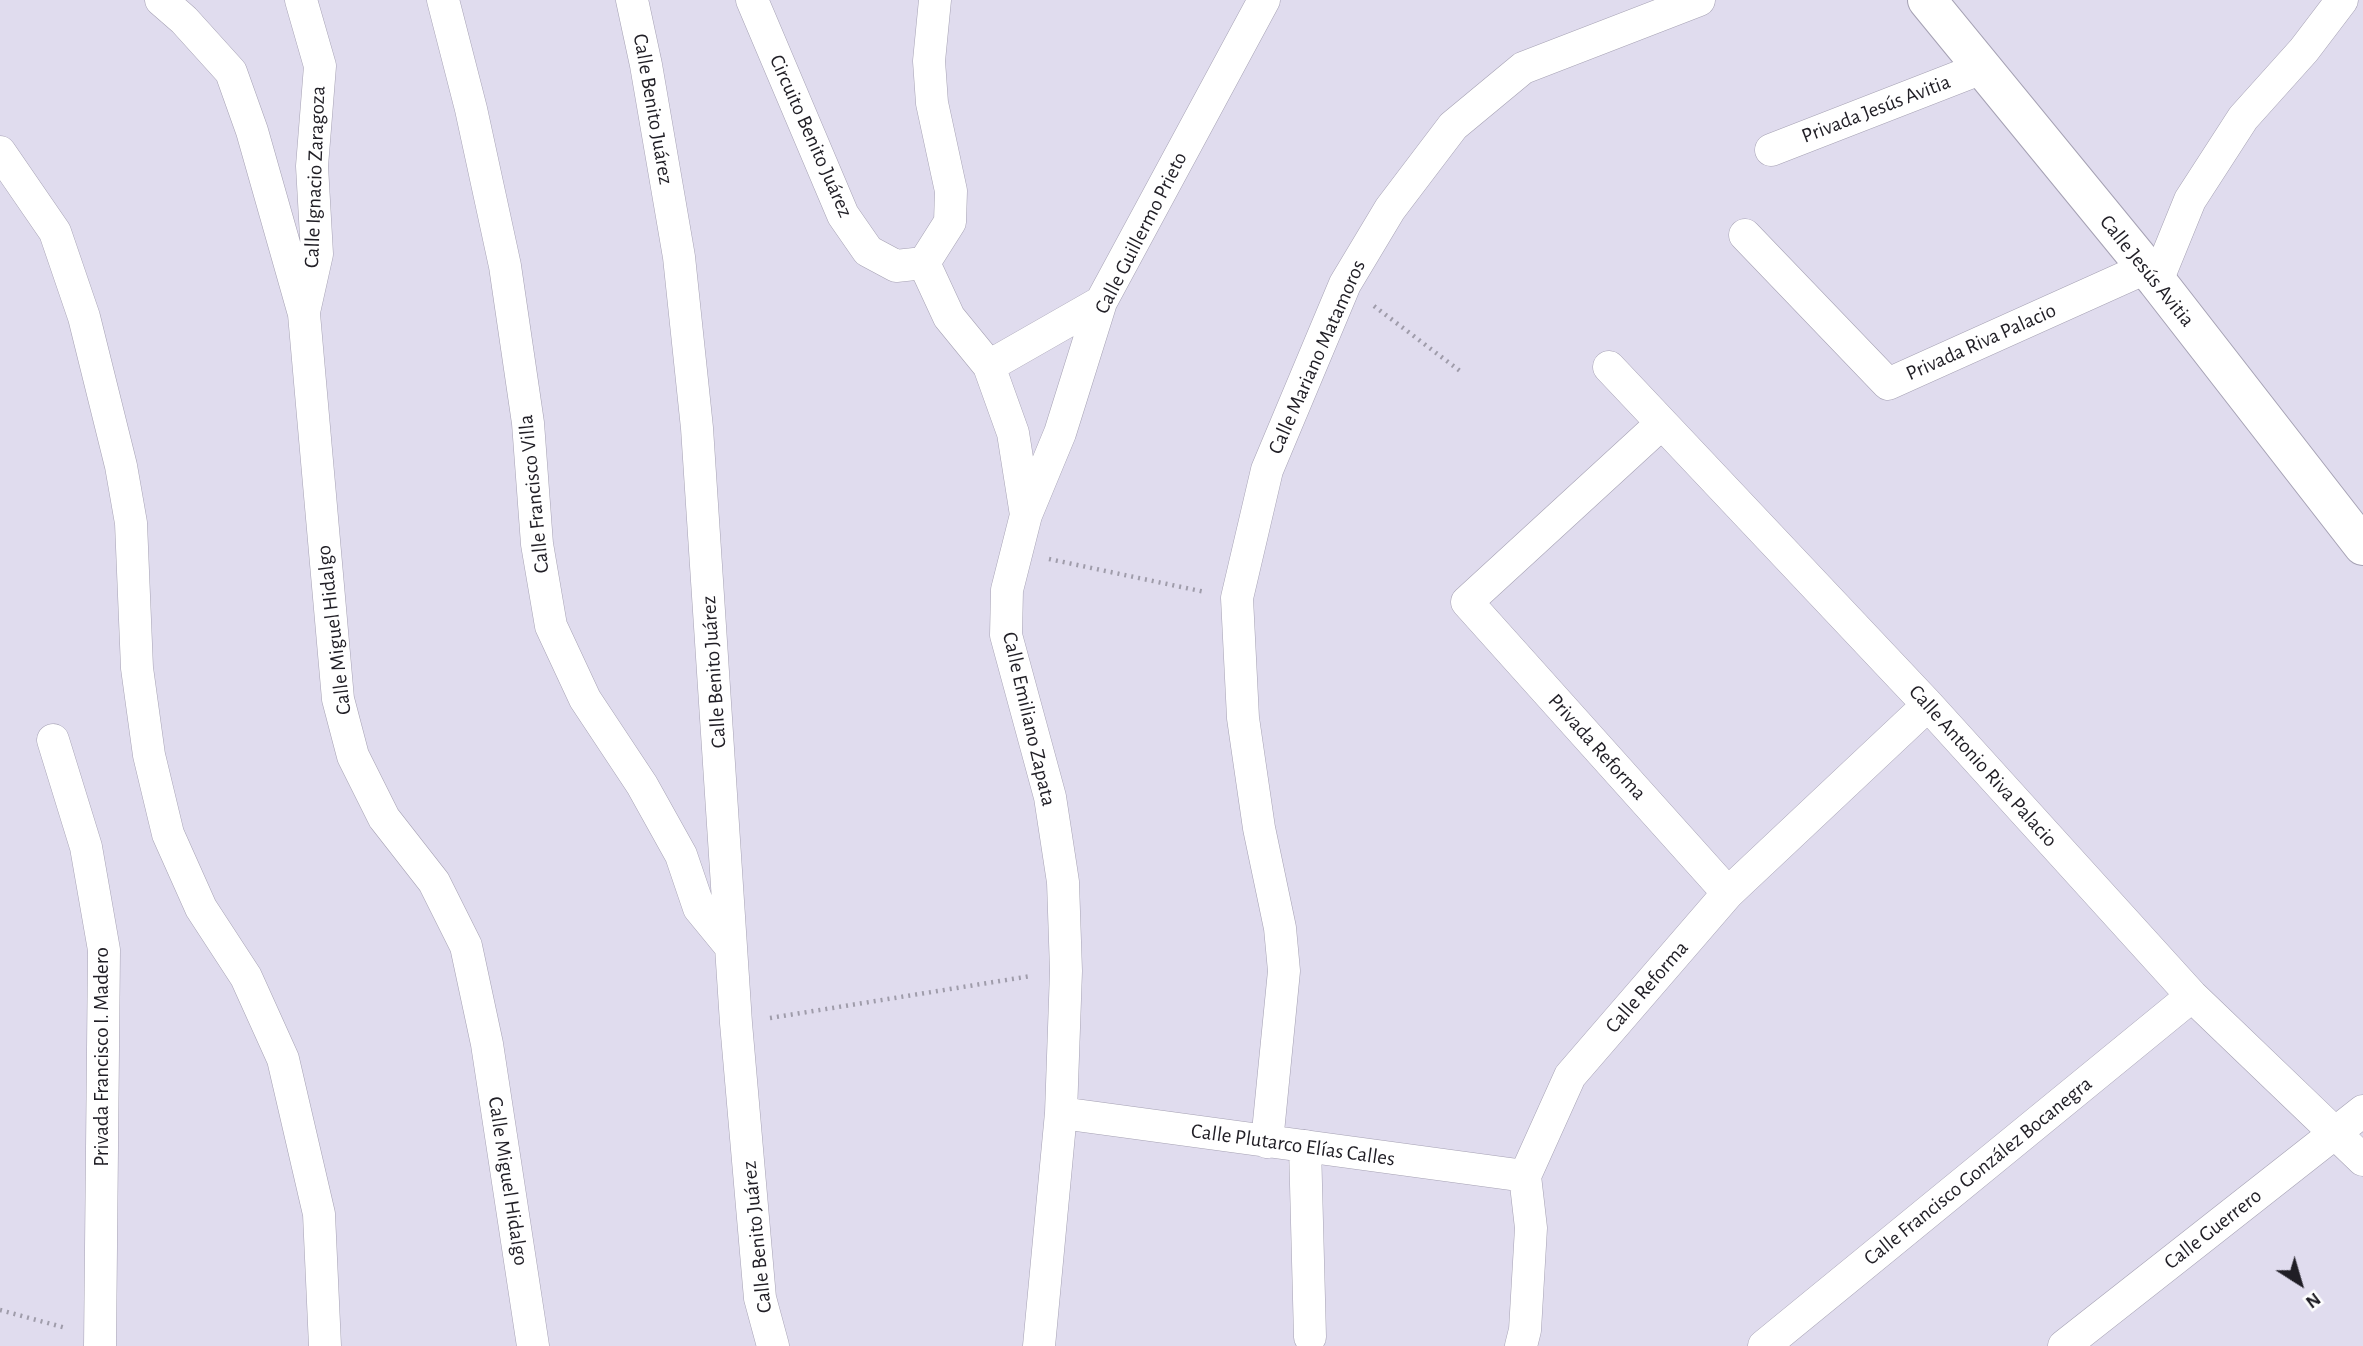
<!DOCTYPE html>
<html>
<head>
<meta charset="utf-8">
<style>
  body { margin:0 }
  #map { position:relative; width:2363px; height:1346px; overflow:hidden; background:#e0dcee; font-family:"Alegreya Sans",sans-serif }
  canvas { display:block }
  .north { position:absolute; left:2265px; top:1248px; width:70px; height:70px; -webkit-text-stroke:5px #fff; paint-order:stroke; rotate:143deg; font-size:19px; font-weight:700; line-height:28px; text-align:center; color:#201e25 }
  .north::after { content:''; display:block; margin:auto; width:24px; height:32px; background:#201e25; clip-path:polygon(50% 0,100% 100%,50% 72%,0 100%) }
</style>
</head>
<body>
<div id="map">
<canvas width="2363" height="1346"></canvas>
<div class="north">N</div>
</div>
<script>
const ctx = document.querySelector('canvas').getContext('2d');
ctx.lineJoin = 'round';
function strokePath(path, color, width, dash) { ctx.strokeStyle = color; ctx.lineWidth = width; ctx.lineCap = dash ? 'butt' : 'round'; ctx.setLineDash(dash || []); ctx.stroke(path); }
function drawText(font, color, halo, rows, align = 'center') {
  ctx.font = font + ' "Alegreya Sans",sans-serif'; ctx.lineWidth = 5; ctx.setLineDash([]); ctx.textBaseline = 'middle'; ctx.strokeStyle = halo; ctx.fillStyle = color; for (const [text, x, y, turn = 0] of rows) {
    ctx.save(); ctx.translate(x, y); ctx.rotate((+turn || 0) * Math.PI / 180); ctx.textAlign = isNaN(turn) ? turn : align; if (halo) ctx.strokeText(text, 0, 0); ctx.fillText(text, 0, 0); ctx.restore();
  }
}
const path = new Path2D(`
  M1374,306L1460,371
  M1049,559L1205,592
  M770,1018L1031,976
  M0,1310L66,1328`);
const street = new Path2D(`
  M161,0L184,20L231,72L252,131L304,314L338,699L353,756L384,818L434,882L466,946L487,1044L533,1346
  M301,0L320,66L312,166L317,254L304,312
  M443,0L471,109L505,266L528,423L537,544L551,626L585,699L642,785L681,855L699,908L731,947
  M632,0L646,65L679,257L697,428L736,1023L760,1298L773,1346
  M752,0L843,215L868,251L896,266L924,263
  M1771,150L1982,68
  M0,152L55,232L84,317L121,466L131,523L137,668L149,755L168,834L201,908L246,977L283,1059L319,1214L325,1346
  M1745,235L1888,384L2146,268
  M924,263L949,317L989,366L1013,433L1026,515L1007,590L1006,635L1050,797L1063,882L1066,971L1061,1113L1039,1346
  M924,263L950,222L951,191L932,103L929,61L935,0
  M2157,281L2190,200L2243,118L2304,50L2342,0
  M989,366L1101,302
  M1609,367L1928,705L2192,996L2363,1160
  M1661,424L1467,602L1728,893
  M1026,515L1060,433L1101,302L1264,0
  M53,740L86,847L104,950L100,1346
  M1061,1113L1525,1176
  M1267,1142L1284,971L1280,928L1259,828L1243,718L1237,598L1267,470L1345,284L1390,209L1453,126L1523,68L1699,0
  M1305,1146L1310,1337
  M1521,1346L1525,1330L1531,1228L1525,1176L1570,1076L1728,893L1928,705
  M1764,1346L2192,996
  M2064,1346L2363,1111`);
const secondary = new Path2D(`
  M1927,0L2157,281L2363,546`);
const streetNames = [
  ["Calle Benito Juárez",653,109,80],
  ["Privada Jesús Avitia",1876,109,-21],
  ["Circuito Benito Juárez",811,136,66],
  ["Calle Ignacio Zaragoza",315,177,-88],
  ["Calle Guillermo Prieto",1141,233,-63],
  ["Calle Jesús Avitia",2147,271,51],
  ["Privada Riva Palacio",1981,342,-24],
  ["Calle Mariano Matamoros",1317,357,-66],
  ["Calle Francisco Villa",534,494,-96],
  ["Calle Miguel Hidalgo",334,630,-97],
  ["Calle Benito Juárez",714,672,-94],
  ["Calle Emiliano Zapata",1029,719,77],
  ["Privada Reforma",1597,747,48],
  ["Calle Antonio Riva Palacio",1983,766,48],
  ["Calle Reforma",1647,987,-49],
  ["Privada Francisco I. Madero",102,1057,-90],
  ["Calle Plutarco Elías Calles",1293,1145,8],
  ["Calle Francisco González Bocanegra",1978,1171,-39],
  ["Calle Miguel Hidalgo",508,1181,81],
  ["Calle Guerrero",2213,1229,-38],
  ["Calle Benito Juárez",757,1237,-96]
];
strokePath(street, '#a5a1b3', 33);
strokePath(secondary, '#a5a1b3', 40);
strokePath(path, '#9f9caa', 4.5, [2, 5]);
strokePath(street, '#fff', 32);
strokePath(secondary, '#fff', 38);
drawText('21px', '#201e25', '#fff', streetNames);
</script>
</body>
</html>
